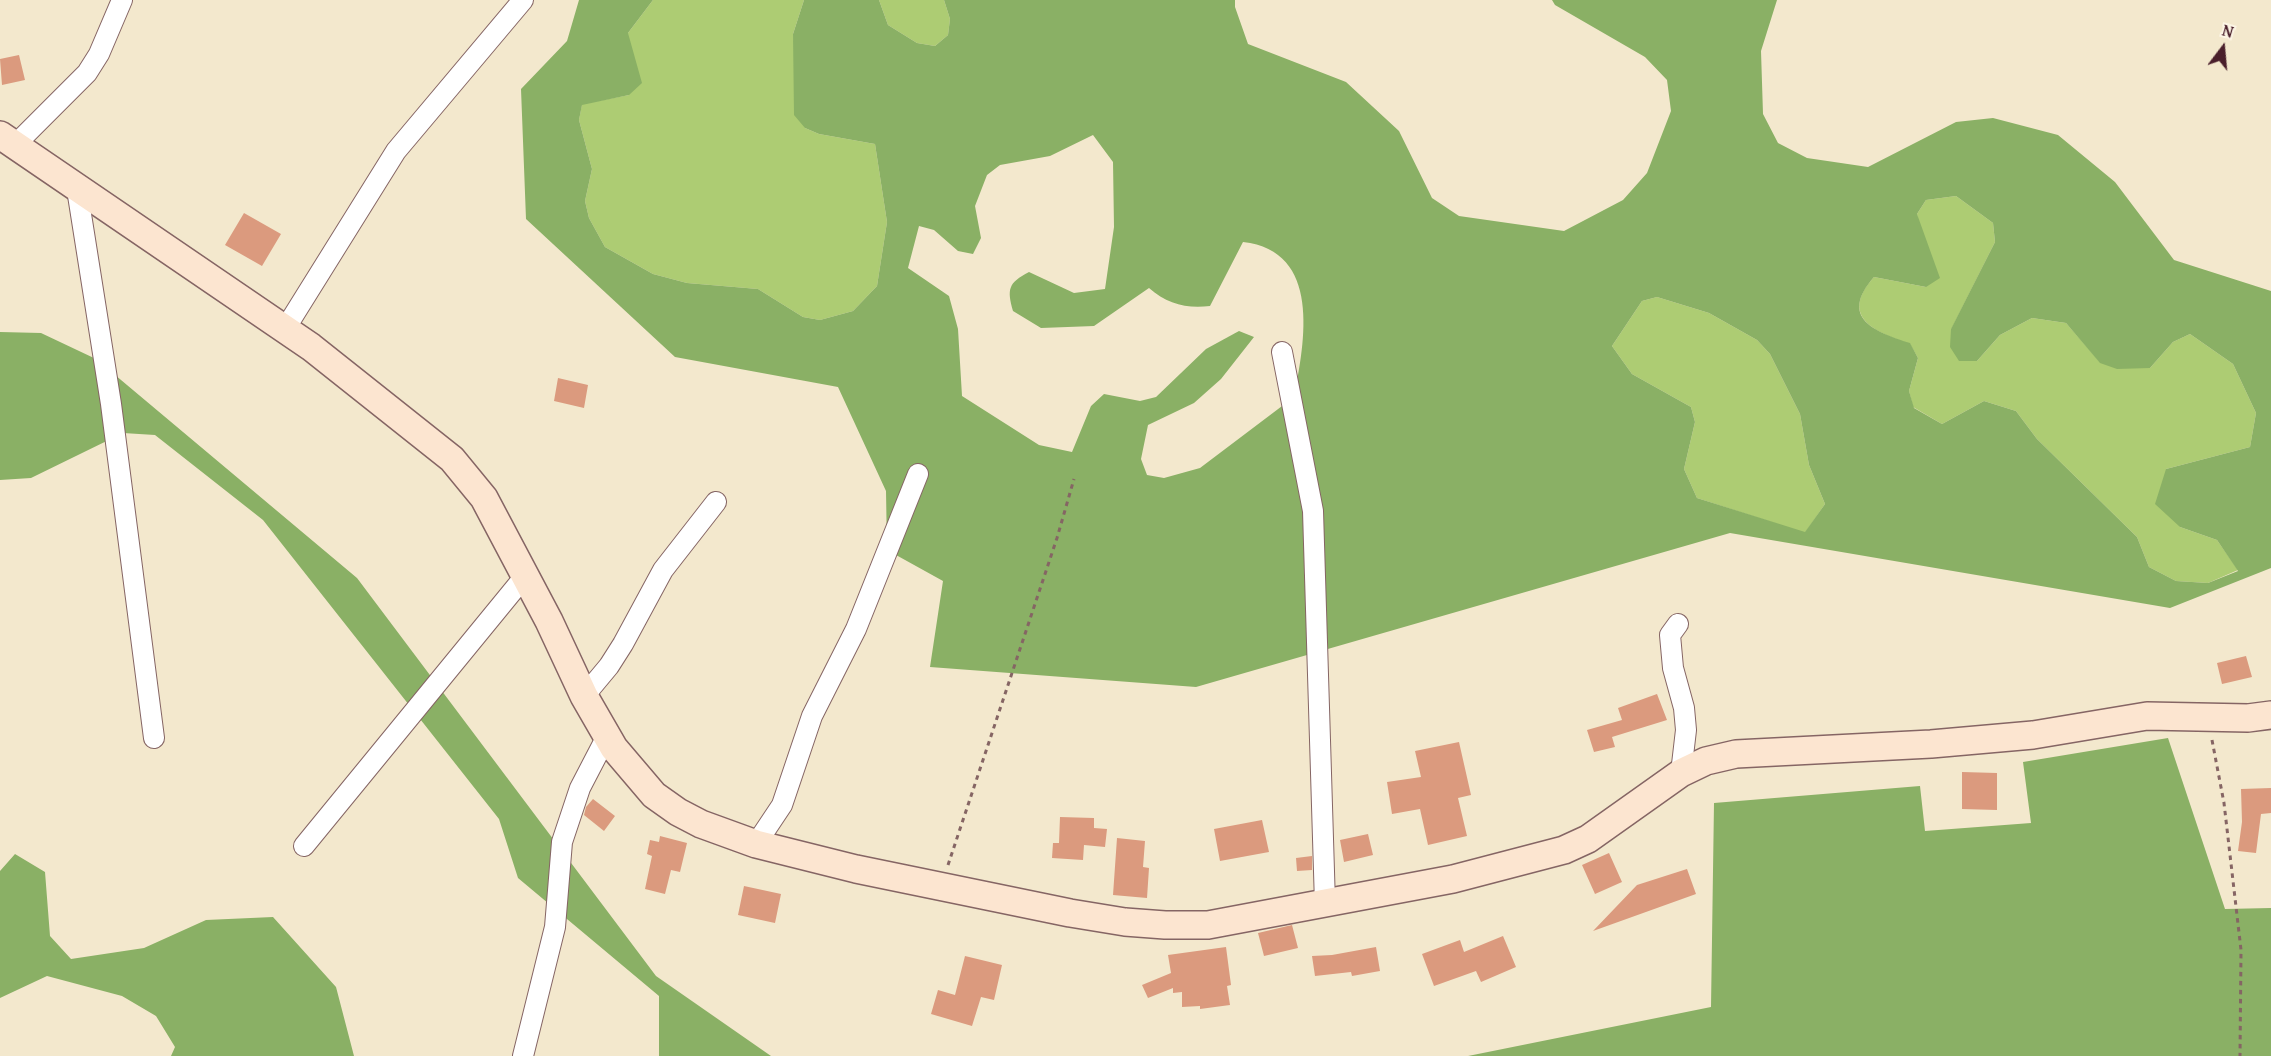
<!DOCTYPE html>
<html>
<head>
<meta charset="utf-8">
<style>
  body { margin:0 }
  #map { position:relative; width:2271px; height:1056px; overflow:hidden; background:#f3e8cd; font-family:"Gentium Book Plus",serif }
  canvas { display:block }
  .north { position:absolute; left:2193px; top:18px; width:60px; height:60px; -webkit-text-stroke:4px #fcf5e5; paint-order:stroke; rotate:16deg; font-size:16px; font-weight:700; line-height:24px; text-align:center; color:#4a1f2b }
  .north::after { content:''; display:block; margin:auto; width:21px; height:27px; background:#4a1f2b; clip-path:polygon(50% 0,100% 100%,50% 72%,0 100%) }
</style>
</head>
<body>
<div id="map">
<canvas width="2271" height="1056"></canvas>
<div class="north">N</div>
</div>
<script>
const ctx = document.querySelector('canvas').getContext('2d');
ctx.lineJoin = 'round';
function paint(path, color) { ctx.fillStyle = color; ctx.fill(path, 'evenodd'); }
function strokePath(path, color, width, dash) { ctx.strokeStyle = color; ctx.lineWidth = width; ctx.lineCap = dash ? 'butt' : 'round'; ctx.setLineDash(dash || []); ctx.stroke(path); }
const green = new Path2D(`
  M653,0H804L793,34L805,128L819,134L875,144L887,222L877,286L853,311L820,320L803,317L758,289L687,283L653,274L605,247L589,218L585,201L592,169L579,120L582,104L629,95L628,33Z
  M879,0H944L950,19L948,35L935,46L917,43L888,25Z
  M1956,196L1993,223L1995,242L1951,330L1977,361L2000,335L2032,318L2066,323L2100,362L2150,368L2173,342L2190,334L2233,364L2256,413L2250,447L2166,469L2180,527L2217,540L2238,570L2208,583L2176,581L2149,567L2137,537L2037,439L2016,411L1984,401L1942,424L1913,407L1909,391L1918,358L1910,344C1875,332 1838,317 1874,277L1926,287L1917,214L1926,200Z
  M1657,297L1709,313L1757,340L1770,354L1800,414L1809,465L1825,504L1805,533L1697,498L1684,469L1695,422L1691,407L1632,374L1612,346L1642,301Z`);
const forest = new Path2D(`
  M579,0H653L628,33L642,83L629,95L582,105L579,120L592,169L585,201L589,218L605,247L653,274L687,283L758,289L803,317L820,320L853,311L877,286L887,222L875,144L819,134L805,128L794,115L793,34L804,0H879L888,25L917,43L935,46L948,35L950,19L944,0H1235V7L1248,44L1346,82L1399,131L1432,198L1459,216L1564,231L1623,200L1647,173L1671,111L1667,80L1645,57L1555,5L1552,0H1777L1761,51L1763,114L1778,143L1807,158L1868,167L1956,122L1993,118L2058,135L2115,182L2174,260L2271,291V568L2170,608L1730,533L1196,687L930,667L943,581L887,550L886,491L838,387L675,357L526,219L521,89L567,41ZM1093,135L1113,162L1114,227L1105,289L1074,293L1029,272C1008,283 1007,289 1013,311L1041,328L1094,326L1149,288C1167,304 1187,309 1210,306L1243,242C1322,251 1305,342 1294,397L1200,468L1164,478L1147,475L1141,459L1148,425L1194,403L1221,379L1254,337L1239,331L1206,349L1156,397L1140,401L1104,394L1091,406L1072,452L1039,445L962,396L958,329L949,296L908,268L919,226L934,230L958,251L973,254L981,238L975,206L987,175L1000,165L1050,156ZM1956,196L1993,223L1995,242L1951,329L1950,347L1959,361H1977L2000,335L2032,318L2066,323L2100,363L2117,369L2150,368L2173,342L2190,334L2233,364L2256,413L2250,447L2166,469L2155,504L2180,527L2217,540L2238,571L2208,583L2176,581L2149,567L2137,537L2037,439L2016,411L1984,401L1942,424L1914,408L1909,391L1918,358L1910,343C1875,332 1838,318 1874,277L1926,287L1940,278L1917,214L1926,200ZM1657,297L1709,313L1757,340L1770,354L1800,414L1809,465L1825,504L1805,532L1697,498L1684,469L1695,422L1691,407L1632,374L1612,346L1642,301Z
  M0,332L41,333L96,359L357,578L656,976L771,1056H659V996L518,878L499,819L263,520L155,435L123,433L31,478L0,480Z
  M2168,738L2225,909L2271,908V1056H1468L1711,1007L1714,803L1920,786L1925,831L2031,823L2023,762Z
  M15,854L45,872L50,936L71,959L144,948L206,920L273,917L336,987L354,1056H171L175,1047L156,1016L122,996L47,976L0,998V871Z`);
const building = new Path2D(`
  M19,55L25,80L2,85L0,59Z
  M244,213L281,234L262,266L225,245Z
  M558,378L588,385L584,408L554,401Z
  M2246,656L2252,677L2222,684L2217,663Z
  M1657,694L1667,720L1612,737L1615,747L1594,752L1587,730L1622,720L1618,708Z
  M1459,742L1471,795L1458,798L1467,836L1428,845L1420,809L1392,814L1387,782L1421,777L1415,751Z
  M1962,772L1997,773V810L1962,809Z
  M2271,788V813L2261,814L2256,853L2238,851L2242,822L2241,789Z
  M593,799L615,816L604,831L584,815L586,807Z
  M1060,817L1094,818V828L1107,829L1105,847L1084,845L1083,860L1052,858L1053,843H1059Z
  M1262,820L1269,852L1220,861L1214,829Z
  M1368,834L1373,855L1344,862L1340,840Z
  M660,836L687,843L680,872L671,870L665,894L645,889L652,856L647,854L650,840L659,842Z
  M1117,838L1145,841L1143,867L1149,868L1147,898L1113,895Z
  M1609,853L1622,882L1595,894L1582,865Z
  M1312,856V870L1297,871L1296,858Z
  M1687,869L1696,894L1593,931L1637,885Z
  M744,886L781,894L775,923L738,915Z
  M1292,925L1298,948L1264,956L1258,933Z
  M1503,936L1516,967L1481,982L1476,971L1434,986L1422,954L1460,940L1464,952Z
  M1226,947L1231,985L1227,986L1230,1005L1200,1009V1006L1182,1007V992L1173,993V988L1148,998L1142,985L1171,973L1168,955Z
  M1376,947L1380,971L1352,976L1351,972L1315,976L1312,956L1332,955Z
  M965,956L1002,965L994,1000L981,997L972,1026L931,1014L938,990L955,995Z`);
const path = new Path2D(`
  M2212,740L2224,803L2241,950L2240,1056
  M948,865L1057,538L1074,479`);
const street = new Path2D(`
  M15,145L87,73L99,54L122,0
  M77,189L111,404L154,738
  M285,329L396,151L523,0
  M1282,352L1313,511L1325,904
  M1678,624L1670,635L1673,668L1684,708L1686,730L1681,773
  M584,696L609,666L623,644L663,570L716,502
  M756,844L782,805L812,716L856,629L918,474
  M304,846L525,576
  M523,1056L555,927L562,842L580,788L607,736`);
const secondary = new Path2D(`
  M0,135L311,347L452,459L484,498L549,621L584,696L614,748L654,795L678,812L701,824L756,844L856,869L1070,913L1125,922L1165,925H1208L1453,879L1564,850L1588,839L1681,773L1706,761L1736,754L1931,744L2033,735L2147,716L2248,718L2271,715`);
paint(green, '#adcc73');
paint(forest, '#8ab065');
paint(building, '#db9a7e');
strokePath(street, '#856564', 22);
strokePath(secondary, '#856564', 30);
strokePath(path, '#856564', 3, [4.5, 4.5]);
strokePath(street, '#fff', 20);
strokePath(secondary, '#fce5d0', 27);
</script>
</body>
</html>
